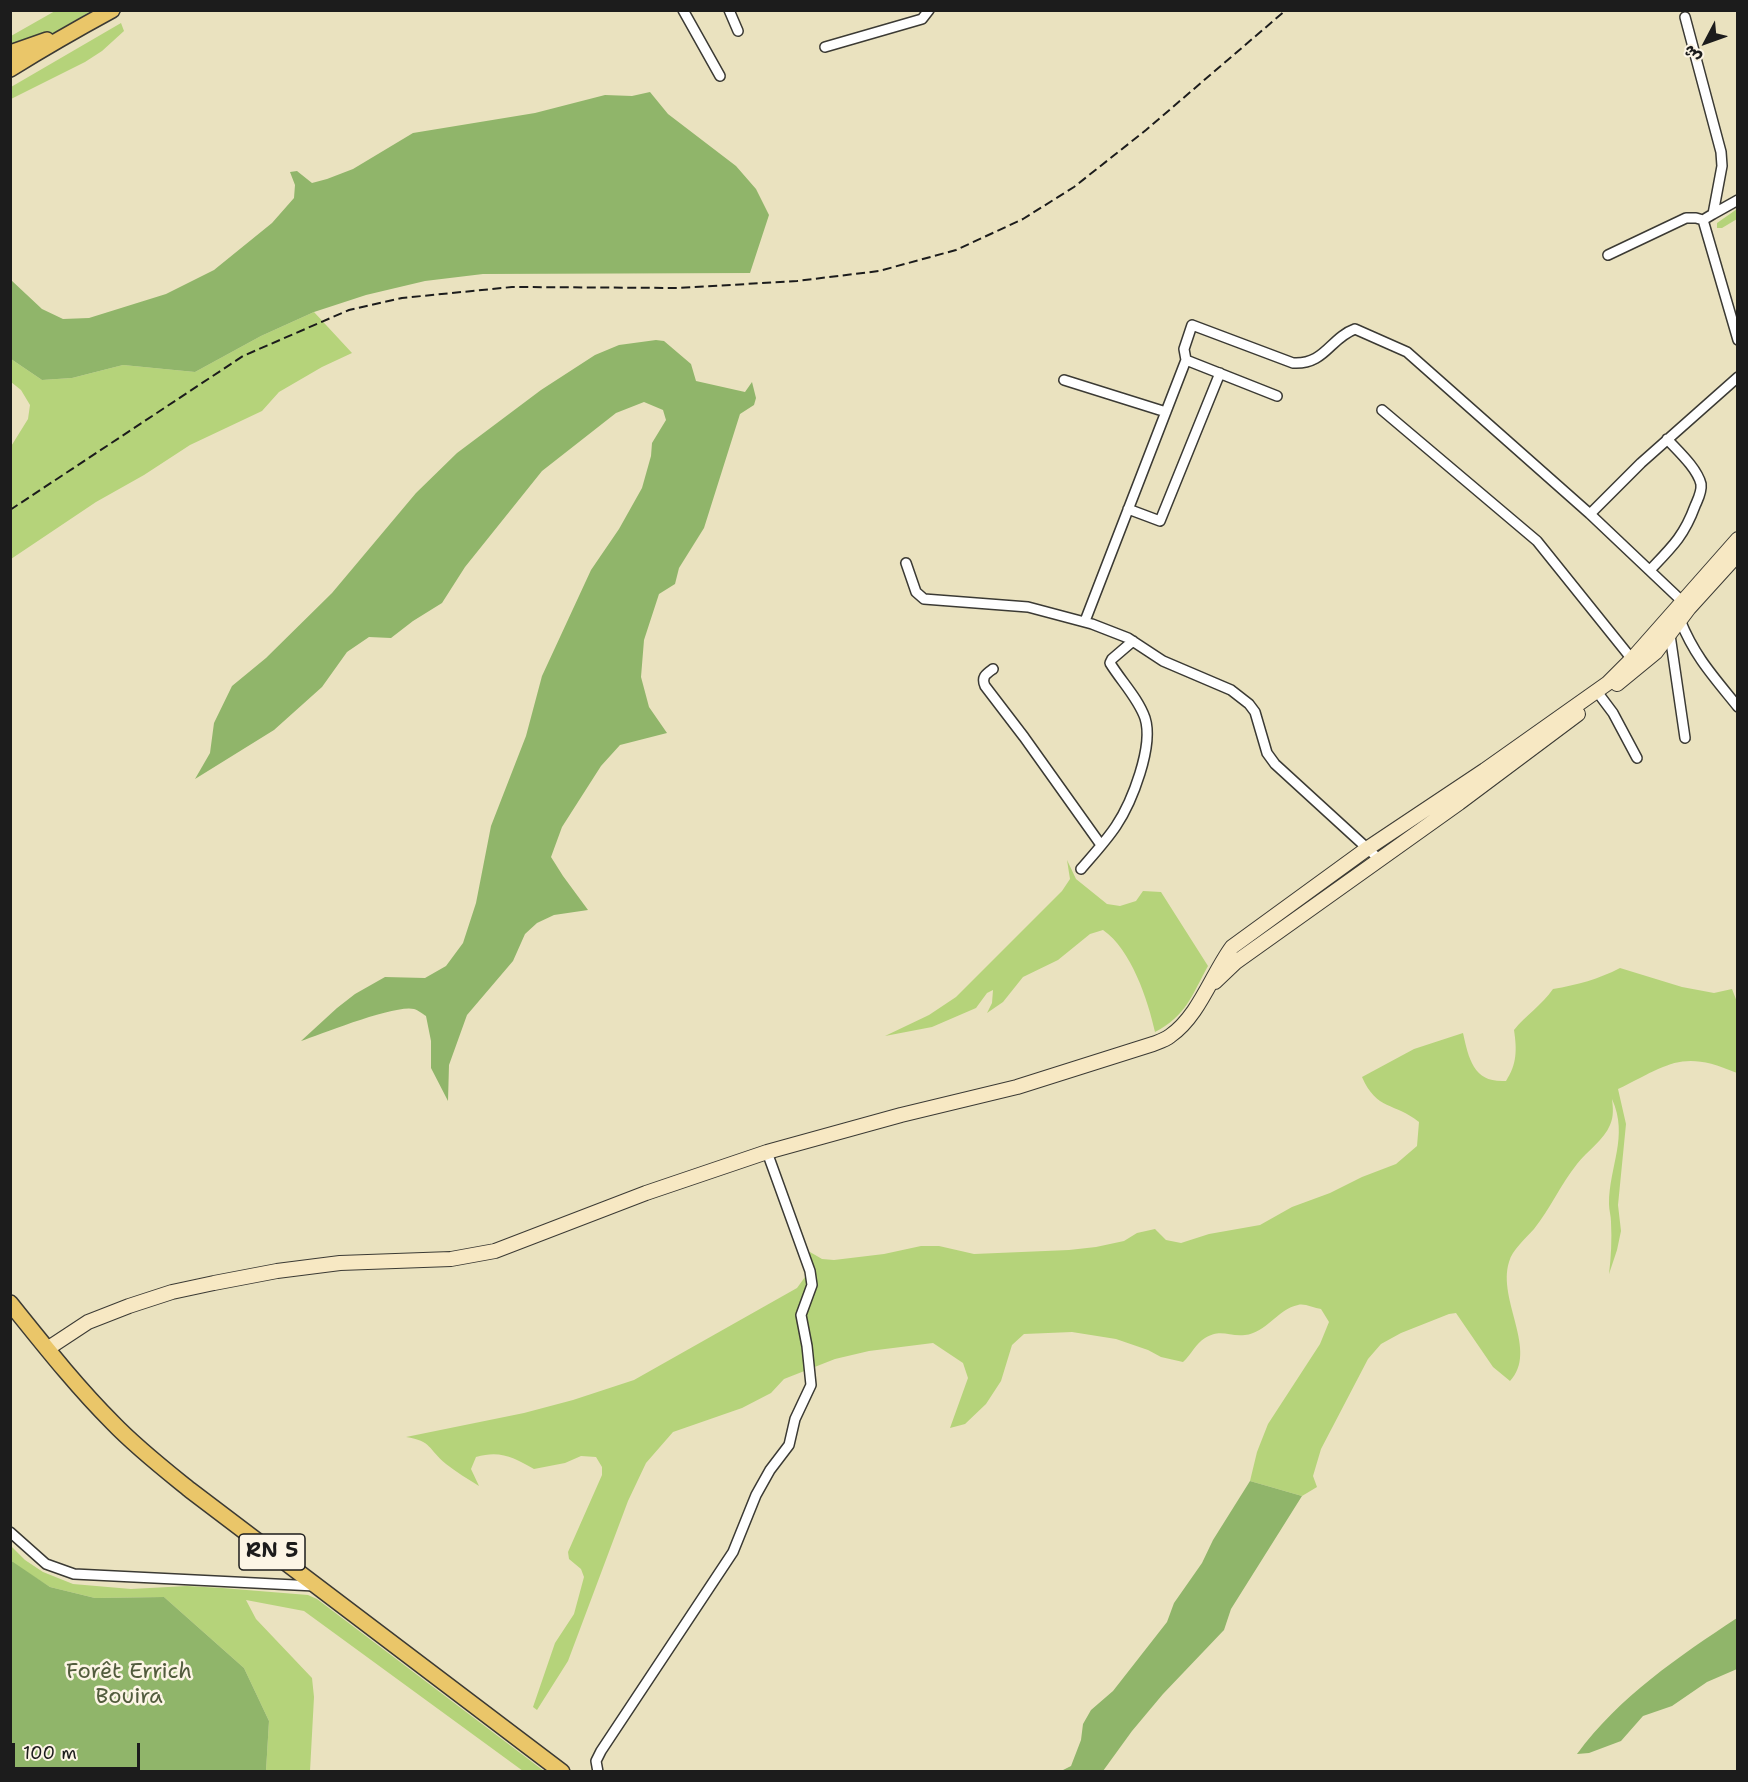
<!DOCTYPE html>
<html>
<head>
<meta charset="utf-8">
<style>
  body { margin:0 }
  #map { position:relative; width:1748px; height:1782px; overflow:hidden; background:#eae2bf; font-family:"Shantell Sans","Playpen Sans Arabic",sans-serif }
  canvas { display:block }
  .frame { position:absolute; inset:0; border:12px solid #1c1c1c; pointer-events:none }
  .north { position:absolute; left:1676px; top:12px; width:60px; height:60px; -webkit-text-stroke:4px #fcf5e5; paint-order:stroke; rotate:229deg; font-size:16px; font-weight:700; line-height:24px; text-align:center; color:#1c1c1c }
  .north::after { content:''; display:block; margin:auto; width:21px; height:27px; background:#1c1c1c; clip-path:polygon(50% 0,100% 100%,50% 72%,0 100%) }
  .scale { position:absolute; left:12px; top:1743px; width:128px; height:27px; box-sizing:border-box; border:3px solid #1c1c1c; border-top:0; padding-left:8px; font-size:18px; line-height:21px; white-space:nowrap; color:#1c1c1c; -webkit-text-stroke:4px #fcf5e5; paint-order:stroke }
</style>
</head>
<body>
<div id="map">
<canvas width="1748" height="1782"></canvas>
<div class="frame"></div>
<div class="north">ش</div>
<div class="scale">100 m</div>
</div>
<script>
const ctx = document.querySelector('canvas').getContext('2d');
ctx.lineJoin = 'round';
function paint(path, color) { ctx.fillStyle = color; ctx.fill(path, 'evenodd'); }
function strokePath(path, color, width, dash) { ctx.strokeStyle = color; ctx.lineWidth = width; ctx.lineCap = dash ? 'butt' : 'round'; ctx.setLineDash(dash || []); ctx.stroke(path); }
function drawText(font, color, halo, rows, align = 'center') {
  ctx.font = font + ' "Shantell Sans",sans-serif'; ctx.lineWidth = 5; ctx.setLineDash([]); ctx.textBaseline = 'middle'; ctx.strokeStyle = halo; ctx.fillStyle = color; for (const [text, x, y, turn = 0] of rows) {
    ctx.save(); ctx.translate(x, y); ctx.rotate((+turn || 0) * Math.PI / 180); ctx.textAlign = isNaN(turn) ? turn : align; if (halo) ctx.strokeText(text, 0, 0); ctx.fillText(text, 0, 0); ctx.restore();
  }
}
const green = new Path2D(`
  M55,11H91L50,35L11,45V36Z
  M121,23L124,31L102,51L85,62L11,99V87Z
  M1737,209V219L1722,228H1717V223Z
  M314,312L352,353L322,367L279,392L262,411L190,445L144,475L96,502L11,559L10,448L28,419L30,405L21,390L11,382V359L42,380L72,378L123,365L195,372L261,336Z
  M1067,860L1076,879L1107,904L1120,906L1136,901L1143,891L1161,892L1208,966C1192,995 1186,1016 1155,1032C1148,1000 1131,949 1103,930L1090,934L1058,960L1023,977L1003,1002L987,1013L992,1003L993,990L987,993L976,1008L932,1027L885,1036L929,1015L956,997L1062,891L1070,879Z
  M1620,968L1682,987L1714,993L1732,989L1737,1002V1073C1682,1049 1669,1064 1618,1089L1626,1124L1618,1205L1621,1231L1617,1250L1609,1274C1611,1257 1612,1240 1611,1222C1611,1216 1609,1210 1609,1204C1609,1166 1629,1137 1612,1099C1613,1108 1614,1116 1610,1125C1604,1140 1587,1151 1577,1164C1561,1184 1550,1209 1534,1229C1526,1238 1512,1250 1509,1262C1497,1300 1539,1351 1510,1381L1493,1367L1456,1313L1449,1314L1401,1333L1381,1344L1368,1359L1321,1449L1313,1476L1317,1487L1302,1496L1250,1481L1257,1452L1268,1424L1320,1344L1329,1322L1321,1309C1314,1308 1304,1303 1298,1305C1278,1309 1266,1333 1245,1335C1229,1337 1221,1328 1205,1338C1196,1343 1191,1355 1183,1362L1161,1357L1148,1350L1116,1339L1072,1332L1024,1334L1012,1345L1001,1381L986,1404L965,1424L950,1428L968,1378L963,1363L933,1343L869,1351L835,1359L784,1379L771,1393L742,1408L673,1432L646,1463L628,1501L568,1661L537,1710L533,1707L555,1643L574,1614L584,1577L581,1569L569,1559L568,1552L602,1475V1467L596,1457L581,1456L565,1463L534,1469C514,1458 501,1450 476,1457L471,1469L479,1486C468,1479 456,1472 446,1464C428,1449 432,1441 406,1437L524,1413L573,1400L634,1380L797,1288L805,1277L810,1252L822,1259L834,1260L884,1254L921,1246H939L974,1254L1069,1250L1096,1247L1124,1241L1137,1233L1155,1229L1166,1240L1181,1243L1209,1234L1260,1225L1292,1207L1330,1193L1362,1177L1396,1164L1417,1146L1419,1122C1394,1102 1377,1111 1362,1077L1414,1049L1463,1033C1469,1060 1474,1083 1506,1081C1517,1064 1517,1050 1514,1030C1526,1015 1542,1005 1553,989C1577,985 1599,979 1620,968Z
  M10,1545L25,1560L43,1572L73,1584L131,1589L187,1586L222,1588L308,1595L317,1599L544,1771H523L304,1611L246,1600L256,1619L312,1678L314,1697L310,1771H266L269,1721L244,1668L164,1597L95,1598L50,1587L14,1564L11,1560Z`);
const forest = new Path2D(`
  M650,92L668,114L736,166L756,189L769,215L750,273L483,274L425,281L366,295L314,312L261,336L195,372L123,365L72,378L42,380L11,359V280L42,309L63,319L89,318L166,294L214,270L272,223L294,198L295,185L290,172L297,171L312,183L327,179L353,169L413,133L535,113L605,95L632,96Z
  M656,340L664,341L691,364L696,381L745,392L752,382L756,398L754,405L740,414L704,528L679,568L675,584L659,594L644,640L641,677L649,707L667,733L620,745L601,766L562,827L551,857L563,876L588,910L554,915L537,923L525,934L513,961L467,1015L449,1065L448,1101L431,1068V1041L426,1016C423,1014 418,1010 414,1009C396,1004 321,1034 301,1041L337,1008L355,994L385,977L425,978L446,966L463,943L476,903L491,826L526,736L542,676L591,570L619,529L642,488L651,456L652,443L666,420L663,410L644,402L616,413L542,471L465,567L442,603L413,621L391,638L369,637L347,652L322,687L274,730L195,779L210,753L214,723L232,686L266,658L332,593L416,493L457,453L541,390L595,355L619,345Z
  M1250,1481L1302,1496L1231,1609L1224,1630L1163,1694L1132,1731L1103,1771H1061L1071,1766L1081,1740L1083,1724L1091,1710L1113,1691L1167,1622L1174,1603L1202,1563L1213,1540Z
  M10,1560L50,1587L95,1598L164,1597L244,1668L269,1721L266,1771H11Z
  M1737,1618V1669L1707,1682L1672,1706L1643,1716L1621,1741L1589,1753L1577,1754C1620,1696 1678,1657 1737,1618Z`);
const street = new Path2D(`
  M683,10L720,76
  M729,10L738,31
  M1685,17L1721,152L1722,166L1713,214L1703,220L1738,340
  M825,47L922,19L929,10
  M1713,214L1738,200
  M1608,255L1686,218H1696L1703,220
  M1186,360L1277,396
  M1064,380L1166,412
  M1382,410L1537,541L1635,663
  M1128,509L1160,521L1220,373
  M1590,514L1641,463L1738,377
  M906,563L916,592L924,599L1028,607L1092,624L1128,638L1163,661L1231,690L1249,704L1255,712L1267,753L1275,764L1380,860
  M1650,570C1672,547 1684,536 1695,506C1698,499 1702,492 1701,484C1697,468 1678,451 1667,439
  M1680,620C1695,657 1713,676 1738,707
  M1085,621L1186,360L1184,349L1192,325L1293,363C1325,365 1330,338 1355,329L1407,352L1590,514L1685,604
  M1670,635L1685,738
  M993,669C986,674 981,677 985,686L1024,737L1101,845
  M1601,697L1613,713L1637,758
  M1081,869C1093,855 1106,841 1116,826C1132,802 1154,746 1145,718C1138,698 1121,681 1110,663L1112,659L1133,641
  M10,1532L46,1564L74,1574L315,1586
  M598,1772L596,1761L601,1751L733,1552L756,1495L770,1470L789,1445L795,1419L811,1385L807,1346L801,1315L812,1285L810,1271L767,1152`);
const secondary = new Path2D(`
  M1617,684L1656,652L1689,608L1738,554
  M1215,982L1236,962L1459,803L1578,714
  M47,1349L88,1322L129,1306L172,1292L214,1283L277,1271L340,1263L451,1259L495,1251L646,1193L767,1152L901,1115L1017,1087L1153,1044C1158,1042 1165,1040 1170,1036C1199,1016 1212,974 1232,947L1368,848L1485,770L1608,683L1632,659L1738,539`);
const primary = new Path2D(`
  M10,53L47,40
  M10,69C44,48 77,29 112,10
  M10,1303C43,1344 76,1386 113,1423C137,1448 164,1469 190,1490L562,1772`);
const rail = new Path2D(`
  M10,510L243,356L349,310L402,298L512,287L679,288L797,281L879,271L956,250L1023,219L1074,187L1146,130L1286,10`);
const shields = [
  [272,1552,66]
];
const shieldNames = [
  ["RN 5",272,1552]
];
const parkNames = [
  ["Forêt Errich",129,1672],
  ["Bouira",129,1697]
];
paint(green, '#b5d37a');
paint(forest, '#90b56a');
strokePath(street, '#3b3a34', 12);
strokePath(secondary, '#3b3a34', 16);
strokePath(primary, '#3b3a34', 18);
strokePath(street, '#fff', 9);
strokePath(secondary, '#f7e8c3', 14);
strokePath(primary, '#eac669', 15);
strokePath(rail, '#1c1c1c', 2, [9, 4.5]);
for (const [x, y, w] of shields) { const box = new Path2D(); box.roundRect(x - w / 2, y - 18, w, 36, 4.5); ctx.fillStyle = '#fcf5e5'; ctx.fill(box); strokePath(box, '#1c1c1c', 1.5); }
drawText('bold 21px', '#1c1c1c', null, shieldNames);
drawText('22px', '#525c3d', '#fcf5e5', parkNames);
</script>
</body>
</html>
